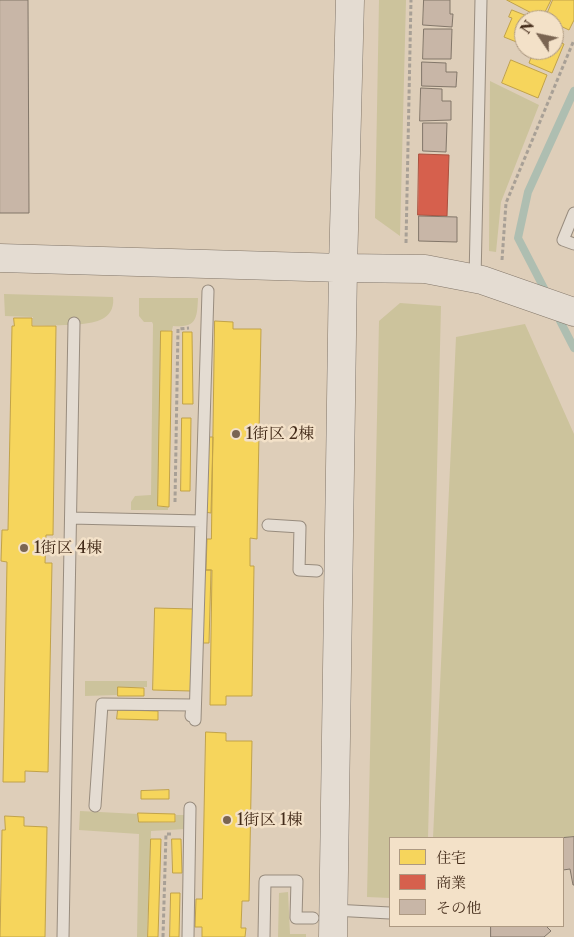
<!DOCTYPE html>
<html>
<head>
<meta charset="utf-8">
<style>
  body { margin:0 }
  #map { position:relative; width:574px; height:937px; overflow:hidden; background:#deceb9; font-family:"Libre Caslon Text","Noto Serif JP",serif }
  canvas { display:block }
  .legend { position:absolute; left:389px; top:837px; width:175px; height:90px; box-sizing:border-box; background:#f3e1c8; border:1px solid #ad9982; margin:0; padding:6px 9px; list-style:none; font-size:15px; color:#442c1a }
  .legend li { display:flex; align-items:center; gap:10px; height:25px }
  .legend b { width:25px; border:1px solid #ad9982 }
  .north { position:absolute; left:514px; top:10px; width:50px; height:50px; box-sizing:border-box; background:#f3e1c8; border:1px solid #ad9982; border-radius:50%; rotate:304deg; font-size:14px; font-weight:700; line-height:20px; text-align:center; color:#442c1a }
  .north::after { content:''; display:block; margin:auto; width:18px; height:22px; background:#7a6552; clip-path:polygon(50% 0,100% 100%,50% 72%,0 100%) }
</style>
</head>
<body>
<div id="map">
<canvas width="574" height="937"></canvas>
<ul class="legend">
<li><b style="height:14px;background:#f6d55c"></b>住宅</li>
<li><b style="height:14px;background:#d6604d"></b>商業</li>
<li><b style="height:14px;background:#c8b6a7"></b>その他</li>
</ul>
<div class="north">N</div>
</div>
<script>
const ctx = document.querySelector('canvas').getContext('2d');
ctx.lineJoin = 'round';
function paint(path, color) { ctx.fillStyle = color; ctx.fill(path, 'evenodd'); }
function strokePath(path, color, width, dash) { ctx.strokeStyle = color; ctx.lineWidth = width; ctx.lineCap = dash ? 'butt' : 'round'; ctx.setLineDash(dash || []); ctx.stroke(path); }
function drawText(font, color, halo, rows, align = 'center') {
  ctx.font = font + ' "Libre Caslon Text","Noto Serif JP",serif'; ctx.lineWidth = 5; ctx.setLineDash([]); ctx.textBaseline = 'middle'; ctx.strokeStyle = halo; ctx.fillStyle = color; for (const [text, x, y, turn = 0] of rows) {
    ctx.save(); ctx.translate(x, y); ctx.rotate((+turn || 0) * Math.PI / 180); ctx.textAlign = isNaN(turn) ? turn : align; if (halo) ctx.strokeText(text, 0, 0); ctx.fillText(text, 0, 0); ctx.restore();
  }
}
const green = new Path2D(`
  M379,0H406L400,236L375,218Z
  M490,81L539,105L501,202L496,252L489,251Z
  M4,294L113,297C114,305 112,313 104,318C91,327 49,325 33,325V317L5,316Z
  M139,298H198C197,318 197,328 173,326L172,330L161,331L158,507H168V510H131V502L135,496L151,495L153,324L152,322H144L139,316Z
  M400,303L441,306L428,838H390V898L367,897L379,321Z
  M525,324L574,434V837L563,838H433L456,337Z
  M85,681H147V687H118L117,695L85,696Z
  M80,811L138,814V822L175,823L176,815H185L186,829L151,831L147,937H137L139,834L79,830Z
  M288,892L290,934H306V937H278L279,893Z`);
const homes = new Path2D(`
  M507,0H551L542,18Z
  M553,0H574V20L569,30L554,23V20L545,19Z
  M512,10L537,20H524V45L504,37L512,18L509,17Z
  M554,27L563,31L558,42L564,44L552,73L529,63L534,50H554Z
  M511,60L547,75L538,98L502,83Z
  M14,318H32V326H56L53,535H46L45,563H52L48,772L25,771V782H3L7,562L1,561L2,530H8L12,326H14Z
  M215,321L233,322V329H261L257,539L250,538V566H254L252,696H226V705H210L212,570H206L207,539H211Z
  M161,331H172L169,507L158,506Z
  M183,332H192L193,404H183Z
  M182,418H191L190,491H181Z
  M206,437H213L211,513L204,512Z
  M204,570H211L209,643H203Z
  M155,608L193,609L191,691L153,690Z
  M118,687L144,688V696H118Z
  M118,710L158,711V720L117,719Z
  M206,732L226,733V741H252L249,901H242L241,928H246L245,937H202V927H195L196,899H202Z
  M169,790V799H141V791Z
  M138,813L175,814V822H139Z
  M5,816L24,817V826L47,827L45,937H0L2,830H5Z
  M151,839H161L158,937H148Z
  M172,839H181L182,873H173Z
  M171,893H180L179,937H170Z`);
const shops = new Path2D(`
  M419,154L449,155L447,216L418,215Z`);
const stream = new Path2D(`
  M548,296L518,238L528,192L574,91
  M556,313L574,348`);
const building = new Path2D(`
  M0,0H28L29,213H0Z
  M424,0H450V14H453L452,27L423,25Z
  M424,29H452L451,59H423Z
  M422,62L446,63V72H457L456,87L422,86Z
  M421,88L442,89V101H451V120L420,121Z
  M423,123H447L446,152L423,151Z
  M419,216L457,217V242L419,241Z
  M574,837V885H573L570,869L563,870V838Z
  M491,926H546L551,931L544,937H491Z`);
const path = new Path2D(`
  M406,243L411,0
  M502,260L506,203L574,40
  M175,502L178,329L189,328
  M163,937L166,834H172`);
const lane = new Path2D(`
  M574,213L563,240L574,244
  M475,279L481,0
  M71,518L201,521
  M268,525L300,527L299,570L317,571
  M195,720L208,291
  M95,806L102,704L192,705L191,716
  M333,910L390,913
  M63,937L74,323
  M188,937L190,808
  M264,937L265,881H297L296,918H313`);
const secondary = new Path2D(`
  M0,258L343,268L425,269L482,280L574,312
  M333,937L343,268L350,0`);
const markers = [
  [236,434,5,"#7a6552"],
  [24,548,5,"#7a6552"],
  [227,820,5,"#7a6552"]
];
const poiNames = [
  ["1街区 2棟",246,434],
  ["1街区 4棟",34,548],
  ["1街区 1棟",237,820]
];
paint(green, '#ccc39c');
paint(homes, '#f6d55c');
strokePath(homes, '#c1a248', 1);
paint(shops, '#d6604d');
strokePath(shops, '#aa503e', 1);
strokePath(stream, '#aebeb1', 8);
paint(building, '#c8b6a7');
strokePath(building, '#827669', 1);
strokePath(lane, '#988c7e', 13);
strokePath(secondary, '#827669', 29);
strokePath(path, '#a8a096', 3, [4, 2.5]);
strokePath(lane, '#e4dcd2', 11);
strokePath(secondary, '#e4dcd2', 28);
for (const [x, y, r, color] of markers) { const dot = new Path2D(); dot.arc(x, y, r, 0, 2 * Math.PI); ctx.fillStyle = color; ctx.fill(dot); strokePath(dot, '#f3e1c8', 2); }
drawText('16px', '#442c1a', '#f3e1c8', poiNames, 'left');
</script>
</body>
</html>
